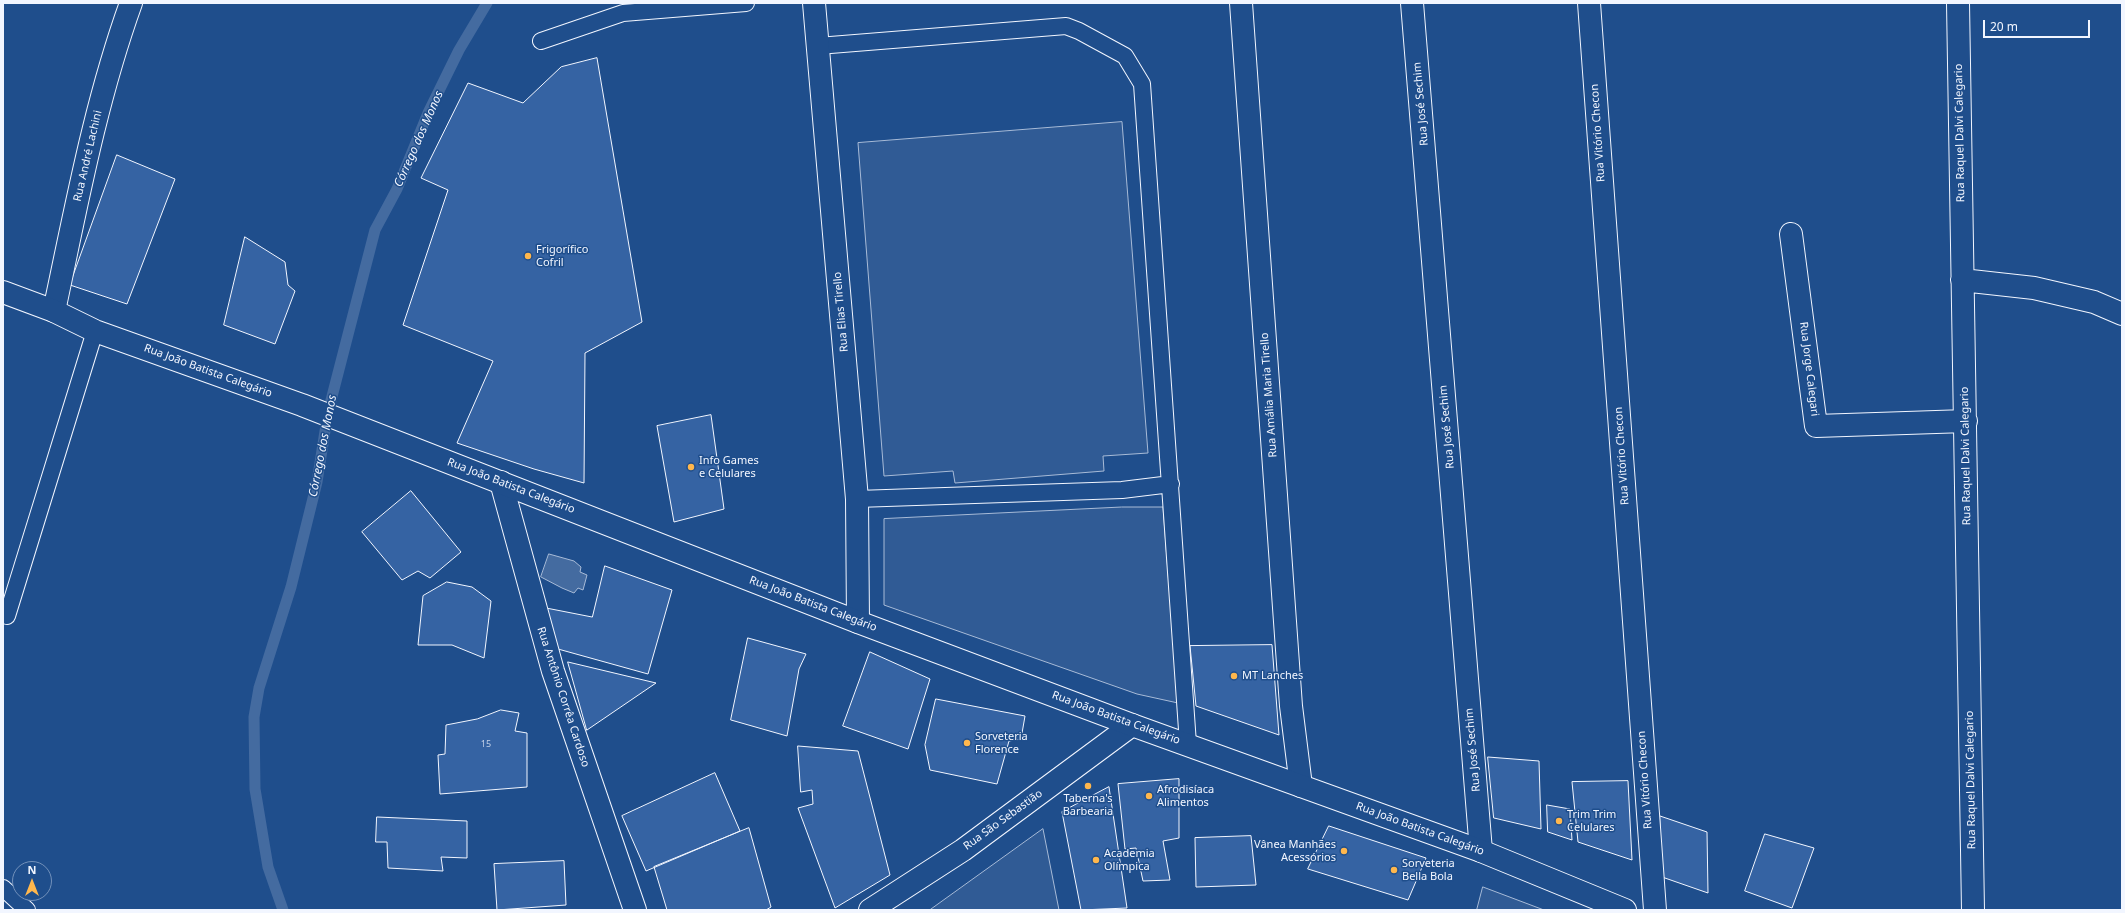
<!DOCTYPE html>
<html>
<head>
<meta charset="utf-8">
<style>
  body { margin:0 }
  #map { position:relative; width:2125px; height:913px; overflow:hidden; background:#1f4e8c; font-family:"Noto Sans",sans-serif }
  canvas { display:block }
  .frame { position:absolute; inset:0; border:4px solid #f2f6ff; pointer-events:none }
  .north { position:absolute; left:12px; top:861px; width:40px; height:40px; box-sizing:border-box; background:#1f4e8c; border:1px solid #7391ba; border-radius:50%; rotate:0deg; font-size:11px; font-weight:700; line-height:16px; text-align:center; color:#f2f6ff }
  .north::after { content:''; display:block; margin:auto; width:14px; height:18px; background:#ffb74d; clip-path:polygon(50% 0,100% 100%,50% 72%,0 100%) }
  .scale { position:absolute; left:1983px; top:20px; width:107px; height:18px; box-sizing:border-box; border:2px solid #f2f6ff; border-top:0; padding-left:5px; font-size:12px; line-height:14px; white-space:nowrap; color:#f2f6ff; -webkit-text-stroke:3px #1f4e8c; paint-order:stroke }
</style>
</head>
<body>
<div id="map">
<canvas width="2125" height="913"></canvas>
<div class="frame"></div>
<div class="north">N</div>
<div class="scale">20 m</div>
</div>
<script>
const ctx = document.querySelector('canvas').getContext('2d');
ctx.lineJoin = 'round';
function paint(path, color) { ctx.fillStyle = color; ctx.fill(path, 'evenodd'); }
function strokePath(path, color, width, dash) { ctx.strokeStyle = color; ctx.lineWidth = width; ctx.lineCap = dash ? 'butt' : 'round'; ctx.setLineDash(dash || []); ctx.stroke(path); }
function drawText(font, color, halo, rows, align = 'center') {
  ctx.font = font + ' "Noto Sans",sans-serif'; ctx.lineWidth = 3; ctx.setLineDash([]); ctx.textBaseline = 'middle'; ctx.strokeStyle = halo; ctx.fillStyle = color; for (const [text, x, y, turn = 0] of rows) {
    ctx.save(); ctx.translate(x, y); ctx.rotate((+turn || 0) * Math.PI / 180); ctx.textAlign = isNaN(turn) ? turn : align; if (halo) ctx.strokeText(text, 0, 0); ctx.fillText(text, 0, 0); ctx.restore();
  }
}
const built = new Path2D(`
  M1122,122L1148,453L1103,456L1104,471L955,483L953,471L884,476L858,143Z
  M1122,507H1163L1178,703L1137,694L884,605V519Z
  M1043,829L1059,910H930Z
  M1483,887L1544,910H1477Z`);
const water = new Path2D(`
  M549,554L574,561L581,567L580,572L587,575L583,590L578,588L574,593L562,588L541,577Z`);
const stream = new Path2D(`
  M283,910L268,867L255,789L254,717L259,688L291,587L317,482L328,412L375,230L397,189L428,113L459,50L487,3`);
const building = new Path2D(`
  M597,58L642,322L585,353L584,483L534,469L457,443L493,361L403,325L448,190L421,178L468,83L523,103L561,67Z
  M117,155L175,179L127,304L70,285Z
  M245,237L285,262L288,285L295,291L275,344L224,325Z
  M711,415L724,509L674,522L657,426Z
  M411,491L461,552L430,578L418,571L402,580L362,532Z
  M605,566L672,590L648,674L558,649L541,607L592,617Z
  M447,582L472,587L491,601L484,658L452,645H418L423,596Z
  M748,638L806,654L799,669L787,736L731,720Z
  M1272,645L1279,735L1196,706L1190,646Z
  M870,652L930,679L908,749L843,726Z
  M568,662L656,683L587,730Z
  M936,699L1025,716L1021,739L1009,741L997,784L930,770L925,745Z
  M501,710L519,713L515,731L527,733V787L440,794L438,755L445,754L446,725L477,719Z
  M798,746L858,751L890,875L835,908L798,808L813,804L812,790L801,792Z
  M1488,757L1539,761L1541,829L1494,818Z
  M715,773L740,831L646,871L622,816Z
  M1179,779V838L1163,841L1170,880L1143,881L1136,848L1125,849L1118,784Z
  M1628,781L1632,860L1578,842L1572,782Z
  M1109,787L1127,908L1081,910L1062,812Z
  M1547,805L1570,809L1572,840L1548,832Z
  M1660,816L1707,832L1708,893L1662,877Z
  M377,817L467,821V858L441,857L443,871L388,868L387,842H376Z
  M1329,826L1426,858L1408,900L1308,869Z
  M749,828L771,907L766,910H667L654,867Z
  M1765,834L1814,848L1792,908L1745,891Z
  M1251,836L1256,885L1196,887L1195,838Z
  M564,861L566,905L497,910L494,864Z`);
const service = new Path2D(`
  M541,41L623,13L746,3
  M818,46L1066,26L1079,31L1125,56L1142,84L1188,744
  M857,499L1122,490L1171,484
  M7,616L95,331
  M3,888L27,910`);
const minor = new Path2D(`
  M814,3L857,499L858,622
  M1241,3L1291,706L1301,786
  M1412,3L1481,851
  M1589,3L1655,910
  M1958,3L1973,910
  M1791,234L1816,426L1966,421
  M1962,280L2034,288L2094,302L2122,314
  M54,311C76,208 95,103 131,3
  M501,482L553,671L635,910
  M870,910L963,850L1132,725`);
const tertiary = new Path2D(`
  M3,292L54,311L95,331L302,405L858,622L1132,725L1481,851L1625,910`);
const markers = [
  [528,256,4,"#ffb74d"],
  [691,467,4,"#ffb74d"],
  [1234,676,4,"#ffb74d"],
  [967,743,4,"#ffb74d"],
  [1088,786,4,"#ffb74d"],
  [1149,796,4,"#ffb74d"],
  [1559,821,4,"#ffb74d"],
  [1344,851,4,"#ffb74d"],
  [1096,860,4,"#ffb74d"],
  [1394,870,4,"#ffb74d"]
];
const numberNames = [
  ["15",486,744]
];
const streetNames = [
  ["Rua José Sechim",1421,104,-95],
  ["Rua Vitório Checon",1598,133,-94],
  ["Rua Raquel Dalvi Calegario",1960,133,-91],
  ["Rua André Lachini",88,156,-77],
  ["Rua Elias Tirello",841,312,-95],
  ["Rua Jorge Calegari",1809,369,83],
  ["Rua João Batista Calegário",208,371,20],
  ["Rua Amália Maria Tirello",1269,395,-94],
  ["Rua José Sechim",1447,427,-95],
  ["Rua Vitório Checon",1622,456,-94],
  ["Rua Raquel Dalvi Calegario",1966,456,-91],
  ["Rua João Batista Calegário",511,486,21],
  ["Rua João Batista Calegário",813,604,21],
  ["Rua Antônio Corrêa Cardoso",563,697,72],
  ["Rua João Batista Calegário",1116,718,20],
  ["Rua José Sechim",1473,750,-95],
  ["Rua Vitório Checon",1645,780,-94],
  ["Rua Raquel Dalvi Calegario",1971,780,-91],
  ["Rua São Sebastião",1003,820,-36],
  ["Rua João Batista Calegário",1420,829,20]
];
const poiNames = [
  ["Frigorífico",536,250],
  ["Cofril",536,263],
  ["Info Games",699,461],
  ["e Celulares",699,474],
  ["MT Lanches",1242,676],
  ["Sorveteria",975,737],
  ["Florence",975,750],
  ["Afrodisíaca",1157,790],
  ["Alimentos",1157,803],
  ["Taberna's",1088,799,"center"],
  ["Barbearia",1088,812,"center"],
  ["Trim Trim",1567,815],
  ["Celulares",1567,828],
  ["Vânea Manhães",1336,845,"right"],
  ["Acessórios",1336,858,"right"],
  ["Academia",1104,854],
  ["Olímpica",1104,867],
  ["Sorveteria",1402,864],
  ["Bella Bola",1402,877]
];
const waterNames = [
  ["Córrego dos Monos",419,139,-66],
  ["Córrego dos Monos",323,446,-79]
];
paint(built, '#305b95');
strokePath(built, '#a8bbd7', 1);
paint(water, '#446ba0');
strokePath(water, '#a8bbd7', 1);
strokePath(stream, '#446ba0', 11);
paint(building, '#3563a3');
strokePath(building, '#f2f6ff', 1);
strokePath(service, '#f2f6ff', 18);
strokePath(minor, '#f2f6ff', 24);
strokePath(tertiary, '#f2f6ff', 24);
strokePath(service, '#1f4e8c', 16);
strokePath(minor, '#1f4e8c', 22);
strokePath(tertiary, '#1f4e8c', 22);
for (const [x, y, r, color] of markers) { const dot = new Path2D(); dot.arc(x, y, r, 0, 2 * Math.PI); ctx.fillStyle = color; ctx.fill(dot); strokePath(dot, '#1f4e8c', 1.5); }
drawText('9px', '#c3d1e8', null, numberNames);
drawText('11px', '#f2f6ff', '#1f4e8c', streetNames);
drawText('11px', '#f2f6ff', '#1f4e8c', poiNames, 'left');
drawText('italic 12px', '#f2f6ff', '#1f4e8c', waterNames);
</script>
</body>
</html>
